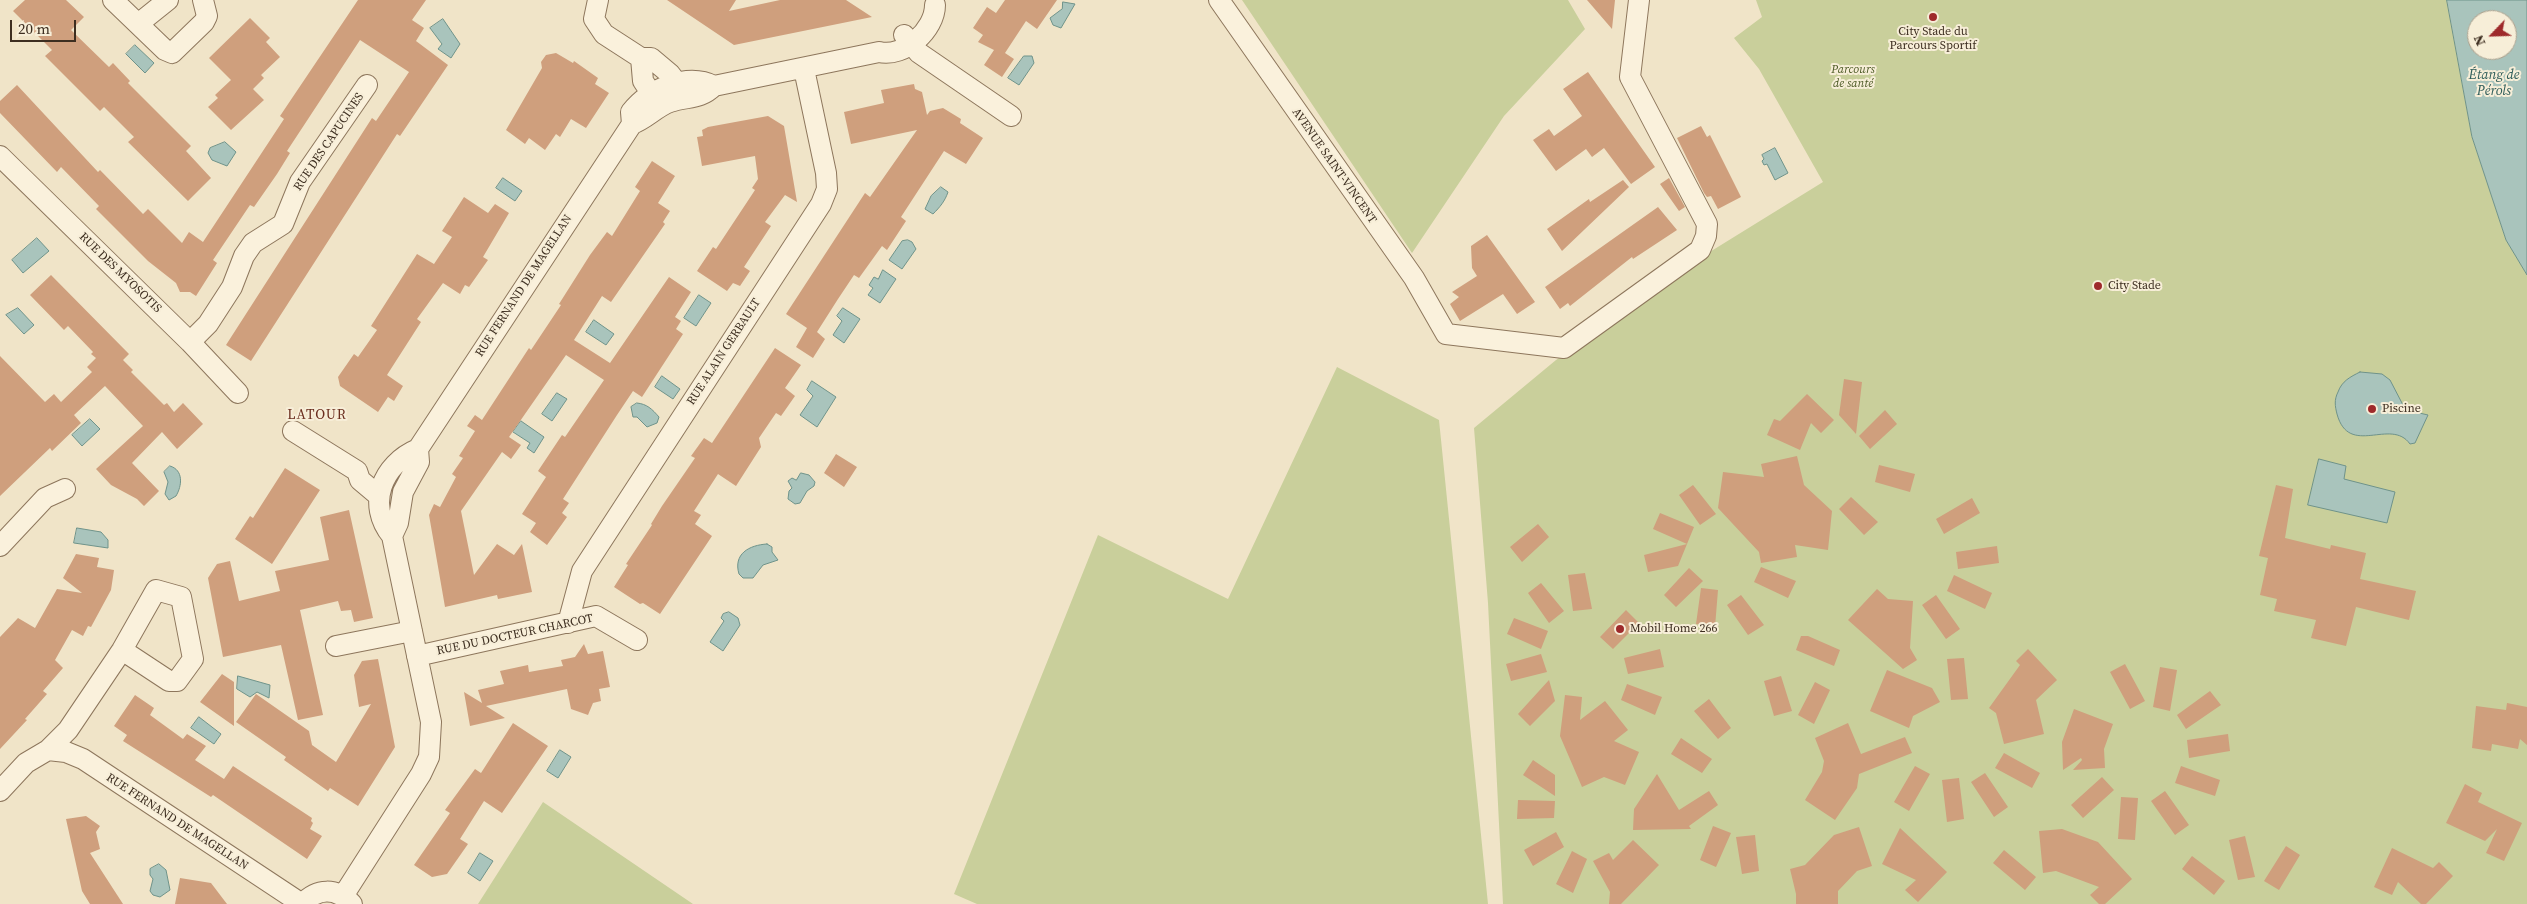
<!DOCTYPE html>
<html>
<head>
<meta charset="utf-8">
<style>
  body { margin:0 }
  #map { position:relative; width:2527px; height:904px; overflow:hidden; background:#f0e4c8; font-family:"Source Serif 4",serif }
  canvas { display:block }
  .north { position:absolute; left:2467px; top:10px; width:50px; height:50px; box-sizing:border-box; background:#f7eed8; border:1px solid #ada18e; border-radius:50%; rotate:246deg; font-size:14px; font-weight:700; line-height:20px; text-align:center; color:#3d2e20 }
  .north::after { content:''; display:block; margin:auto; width:18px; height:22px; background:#9e2a2b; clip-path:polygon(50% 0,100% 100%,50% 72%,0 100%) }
  .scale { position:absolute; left:10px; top:20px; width:66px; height:22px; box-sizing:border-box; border:2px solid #3d2e20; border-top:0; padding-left:6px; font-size:15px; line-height:18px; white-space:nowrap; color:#3d2e20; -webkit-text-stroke:4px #f7eed8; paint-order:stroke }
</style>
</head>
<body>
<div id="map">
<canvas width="2527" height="904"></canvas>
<div class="north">N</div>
<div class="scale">20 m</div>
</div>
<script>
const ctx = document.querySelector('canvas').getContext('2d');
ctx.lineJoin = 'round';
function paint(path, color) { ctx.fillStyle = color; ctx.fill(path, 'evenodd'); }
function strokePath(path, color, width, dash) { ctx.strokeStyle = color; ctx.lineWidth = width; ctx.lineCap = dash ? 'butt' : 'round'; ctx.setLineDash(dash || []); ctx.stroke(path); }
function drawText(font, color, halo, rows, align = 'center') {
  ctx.font = font + ' "Source Serif 4",serif'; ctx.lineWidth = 4; ctx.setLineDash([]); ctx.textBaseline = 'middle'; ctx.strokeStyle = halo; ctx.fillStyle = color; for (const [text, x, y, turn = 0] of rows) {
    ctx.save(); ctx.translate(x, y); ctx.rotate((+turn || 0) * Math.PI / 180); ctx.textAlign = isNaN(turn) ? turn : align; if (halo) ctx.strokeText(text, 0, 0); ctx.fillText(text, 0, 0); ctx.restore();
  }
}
const green = new Path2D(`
  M1242,0H1568L1585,29L1504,116L1412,253Z
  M1756,0H2447L2472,137L2506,240L2527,275V904H1503L1488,603L1474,428L1556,360L1700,258L1823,182L1759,69L1734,38L1762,17Z
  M1337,367L1439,420L1488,904H977L954,894L1098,535L1228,599Z
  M543,802L693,904H478Z`);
const water = new Path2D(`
  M2447,0H2527V275L2506,240L2472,137ZM2477,20H2507V50H2477Z
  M1063,2L1075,4L1061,28L1053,25L1050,18L1062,9Z
  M443,19L460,44L451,58L438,49L442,44L430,28Z
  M135,45L154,63L145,73L126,54Z
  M1024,56H1032L1034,63L1019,85L1008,78Z
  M225,142L236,152L227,166L212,160L208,153L210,148Z
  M1775,148L1788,173L1775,180L1767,164L1764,165L1762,161L1764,159L1762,155Z
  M503,178L522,191L515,201L496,188Z
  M941,187L948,192C945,201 940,207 933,214L925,209L931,196Z
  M37,238L49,251L23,273L12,260Z
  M908,240L912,242L916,249L902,269L889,260L902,241Z
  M883,270L896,279L880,303L868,295L873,288L869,285L874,277L878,279Z
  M699,295L711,303L696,326L684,318Z
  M18,308L34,325L24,334L6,315Z
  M843,308L860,319L844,343L833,335L842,321L837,316Z
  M594,320L614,334L606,345L586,332Z
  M2360,372L2382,374L2390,380L2403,405L2415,412L2428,415L2415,443L2410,444C2391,417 2349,458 2337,414C2335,406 2334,400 2338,392C2342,381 2350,377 2360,372Z
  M662,376L680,389L673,399L655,387Z
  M812,381L836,397L817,427L800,415L813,396L807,390Z
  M557,393L567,399L552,421L542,414Z
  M637,403C647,404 652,409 659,417L657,423L647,427L637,417H633L631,407Z
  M90,419L100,429L82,446L72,435Z
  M521,421L544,437L534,453L527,448L530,443L513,432Z
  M2319,459L2346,466L2344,479L2395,492L2387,523L2308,505Z
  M170,466C184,470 182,486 176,496L169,500L165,494L168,482L164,472Z
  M801,473L809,475L815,482L814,486L807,491L800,503L795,504L788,499L789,491L792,488L788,481L792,478L796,480Z
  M77,528L101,532L108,540V548L74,543Z
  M767,544L772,547V552L778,560L763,565L753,578H743L739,574C733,554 749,545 767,544Z
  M729,612L738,618L740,625L723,651L710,642L724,621L721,618L723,614Z
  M238,676L270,685L269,698L257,692L250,697L237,689Z
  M199,717L221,734L214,744L191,728Z
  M560,750L571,757L558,778L547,771Z
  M480,853L493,861L480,881L468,873Z
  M159,864L166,870L170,890L160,897L153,895L150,891L153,879L150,875V869Z`);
const building = new Path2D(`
  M25,0H66L84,17L71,30L109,67L113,63L130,81L128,83L191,146L186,151L211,178L188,201L128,142L134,137L104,107L100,111L45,56L52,50L13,11Z
  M358,0H426L412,20L424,28L416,41L448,65L400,136L397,134L251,361L226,345L372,118L376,121L409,72L360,40L287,151L290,153L277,174L254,207L250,205L213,260L217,263L196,296L190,292H180L176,283L148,261L96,209L99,206L61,167L57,172L0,113V101L17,85L98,172L100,170L143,214L148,209L182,243L189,232L203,242L284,119L280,116Z
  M667,0H736L729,11L780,0H846L872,17L734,45Z
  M1005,0H1057L1037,29L1026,21L1005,53L1014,59L1002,77L984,65L994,50L978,42L983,35L973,28L987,7L996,13Z
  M1587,0H1615L1612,29Z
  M250,18L270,38L266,42L280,57L261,75L264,78L253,89L264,100L231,130L208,107L218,98L215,95L231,80L209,58Z
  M556,53L573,63L574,61L598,78L595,84L609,93L586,128L571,119L560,137L556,134L545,150L529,138L525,144L506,130L542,68L541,62L546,55Z
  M1588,72L1655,167L1631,184L1604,148L1592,157L1586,149L1556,171L1533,140L1549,129L1554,136L1582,116L1563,89Z
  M914,84L915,89L922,92L927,115L930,111L943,108L961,119L960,123L983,138L966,164L944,151L901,217L906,221L887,250L882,246L859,278L854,275L838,299L817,332L825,339L813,358L796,347L807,328L786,314L865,193L870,197L917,130L851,144L844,112L884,103L881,90Z
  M768,116L784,126L797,202L785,195L765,222L771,226L744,267L750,271L740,286L733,283L727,291L697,271L713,247L716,249L755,190L752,188L758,179L755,156L702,166L697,137L703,136L702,130L708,127Z
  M1701,126L1707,137L1710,135L1741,197L1718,209L1711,196L1707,197L1704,193L1677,138Z
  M652,161L675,176L658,203L670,211L663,222L665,224L611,302L602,296L574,340L610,363L669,277L691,292L675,317L681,321L676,329L683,334L642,397L633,391L617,415L563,499L569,503L562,513L567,517L547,545L530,532L536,523L522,514L546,477L538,471L562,435L565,437L604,380L566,355L509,437L521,445L511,459L502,452L461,511L474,575L497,544L514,555L522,544L532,592L498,599L497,595L445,607L429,515L434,504L440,507L456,477L452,474L463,458L459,456L475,431L467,426L475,415L482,420L529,348L531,350L561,305L559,304L590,255L607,232L612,236L640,191L635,187Z
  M1669,178L1685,207L1679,211L1660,184Z
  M1623,180L1629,187L1562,251L1547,229L1589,199L1590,202Z
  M464,197L488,213L495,204L509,213L483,257L488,260L469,287L465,285L460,294L443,283L417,319L421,322L387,375L403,386L394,401L388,397L378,412L340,386L338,377L354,354L358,357L377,330L371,326L417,254L434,264L452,237L442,231Z
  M1658,207L1677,230L1633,259L1632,257L1570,306L1568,303L1560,309L1545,287Z
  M1487,235L1535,302L1517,314L1503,294L1460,321L1450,304L1459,297L1452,292L1477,276L1472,268L1471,246Z
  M51,275L129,354L123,360L133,370L131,372L164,405L167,403L174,412L183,403L203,424L177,449L162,432L132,463L159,491L144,506L137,499L111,485L96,469L143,426L105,386L74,415L81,423L52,451L50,448L0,496V356L45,402L54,394L61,402L92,372L87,367L96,358L91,354L93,352L68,326L64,330L30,295Z
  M775,348L801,365L785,388L795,396L781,416L776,413L759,438L761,447L736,486L718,474L694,511L701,515L695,524L712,536L660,614L643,603L640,604L614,587L628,565L626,564L652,525L651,524L662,506L695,458L691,456L704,438L712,443Z
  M1844,379L1862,382L1856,434L1839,415Z
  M1807,394L1834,420L1821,433L1811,423L1800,450L1767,435L1774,419L1780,421Z
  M1885,410L1897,424L1870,449L1859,436Z
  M836,454L857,467L844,487L824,473Z
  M1797,456L1804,485L1832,511L1828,550L1795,545L1797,557L1761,563L1759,552L1718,508L1723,472L1764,477L1761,464Z
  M1879,465L1915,474L1910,492L1875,482Z
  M285,468L320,490L272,564L235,539L250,516L253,518Z
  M1693,485L1716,514L1700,525L1679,495Z
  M2276,485L2293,489L2285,538L2330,549L2331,545L2366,553L2360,579L2416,591L2409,620L2356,607L2346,646L2311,638L2316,620L2274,611L2277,599L2260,595L2268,558L2259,556Z
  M1851,497L1878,522L1864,535L1839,509Z
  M1972,498L1980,513L1944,534L1936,519Z
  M349,510L373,618L354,622L351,610L341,611L338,601L300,610L323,715L298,720L281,645L223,657L208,578L217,564L230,561L239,601L280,591L275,571L329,560L320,517Z
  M1660,513L1694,527L1687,544L1653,529Z
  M1538,524L1549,537L1522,562L1510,547Z
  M1687,544L1678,566L1648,572L1644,555Z
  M1997,546L1999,563L1958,569L1956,552Z
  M76,554L99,558L97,567L114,570L111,590L91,627L88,626L83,636L72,630L55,660L63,668L43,691L47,694L25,719L27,720L0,749V637L18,618L35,628L57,589L82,593L63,578Z
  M1761,567L1796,581L1788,598L1754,582Z
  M1689,568L1703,581L1676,607L1664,595Z
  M1585,573L1592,609L1573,611L1568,575Z
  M1954,575L1992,593L1985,609L1947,591Z
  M1541,583L1564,611L1549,623L1528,593Z
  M1701,588L1718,590L1715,627L1696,624Z
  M1877,589L1888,599L1913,601L1910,648L1917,660L1903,669L1848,620Z
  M1741,595L1764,625L1748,635L1727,605Z
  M1936,595L1960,629L1946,639L1922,605Z
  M1626,610L1639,623L1613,649L1600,637Z
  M1514,618L1548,631L1541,649L1507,634Z
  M1801,636H1808L1840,650L1834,666L1796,650Z
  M584,644L588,654L603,651L610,687L599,689L601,701L593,703L588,715L571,709L567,689L486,706L505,718L470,726L464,692L482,703L478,690L504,684L500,671L528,665L529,672L563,666L561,660L575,657Z
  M1660,649L1664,667L1628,674L1624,658Z
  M2028,649L2057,680L2036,700L2044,734L2004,744L1996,713L1989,708L2020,665L2016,661Z
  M1541,654L1547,672L1511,681L1506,664Z
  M1964,658L1968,699L1951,700L1947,659Z
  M378,659L395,747L358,806L330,788L328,791L284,760L286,757L236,722L256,694L309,731L312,745L336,762L371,704L359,707L354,675L362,661Z
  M2125,664L2145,701L2130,709L2110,672Z
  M2160,667L2177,670L2170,711L2153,707Z
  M1887,670L1932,688L1940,702L1913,716L1909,728L1870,711Z
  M222,674L234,682V726L200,702Z
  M1781,676L1792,711L1774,716L1764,681Z
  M1549,680L1555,701L1530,726L1518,714Z
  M1815,682L1830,690L1814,724L1798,715Z
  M1627,684L1662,697L1655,715L1621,700Z
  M2210,691L2221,705L2186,729L2177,715Z
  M135,695L154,708L150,715L183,739L187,734L206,746L195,760L224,779L233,766L312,818L311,821L313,823L310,829L322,836L307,859L213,795L211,797L123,741L127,735L114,726Z
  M1565,695L1582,697L1580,720L1605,701L1628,730L1614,741L1639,752L1625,785L1604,777L1582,787L1560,736Z
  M1709,699L1731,728L1718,739L1694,711Z
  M2507,703L2527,707V745L2520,739L2518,749L2492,744L2491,751L2472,748L2476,706L2506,710Z
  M2074,709L2113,724L2104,749L2105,768L2073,770L2082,760L2081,758L2063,770L2062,742Z
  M513,723L548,746L502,813L484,801L460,839L468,844L447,874L432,877L414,865L450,813L445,810L475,769L481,773Z
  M1848,723L1861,754L1905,737L1912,753L1859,774L1857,788L1835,820L1805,800L1822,772L1824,761L1815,738Z
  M2228,734L2230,751L2189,758L2187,740Z
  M1681,738L1712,759L1702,773L1671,754Z
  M2004,753L2040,773L2032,788L1995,768Z
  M1533,760L1555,775V796L1523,775Z
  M1915,766L1930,774L1909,811L1894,802Z
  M2181,766L2220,780L2215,796L2175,783Z
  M1985,773L2008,807L1994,817L1971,782Z
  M1657,774L1679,810L1709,791L1718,805L1689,826L1691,829L1633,830L1634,809Z
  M2102,777L2114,790L2083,818L2071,805Z
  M1959,778L1964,819L1947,822L1942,780Z
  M2465,784L2482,793L2478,802L2522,823L2504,861L2486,853L2497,829L2485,841L2446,823Z
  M2165,791L2189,825L2175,835L2151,801Z
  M2121,797L2138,798L2135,840L2118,839Z
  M1518,800L1555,801L1554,818L1517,819Z
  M86,816L100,826L96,832L100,849L90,853L123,904H90L82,891L66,819Z
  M1713,826L1731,833L1716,867L1700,860Z
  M1859,827L1872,866L1857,871L1838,891V904H1796V894L1790,869L1805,865L1834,835Z
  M1900,828L1947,872L1918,902L1905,890L1916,880L1882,864Z
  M2062,829L2098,842L2132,879L2105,904H2099L2090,895L2099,887L2056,871L2043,873L2039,831Z
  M1556,832L1564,847L1533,866L1524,850Z
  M1755,835L1759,871L1742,874L1736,837Z
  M2245,836L2255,877L2238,880L2229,840Z
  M1633,840L1659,865L1621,904H1609L1610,892L1593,861L1609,853L1613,860Z
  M2286,846L2300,855L2279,890L2264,881Z
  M2392,848L2433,868L2439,862L2453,876L2426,904H2421L2398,882L2392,895L2374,887Z
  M2004,850L2036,877L2025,890L1993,863Z
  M1572,851L1587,859L1573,893L1556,884Z
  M2192,856L2225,881L2214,895L2182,869Z
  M180,878L211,883L227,904H175Z`);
const minor = new Path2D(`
  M113,0L165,50L172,53L204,22L207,16L203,0
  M598,0L594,19L604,34L641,58H651L670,74L677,83
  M1219,0L1414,278L1446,334L1564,348L1700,250L1706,236L1707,224L1630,77L1639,0
  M138,24L168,0
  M904,35L919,53L1011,116
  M641,58L643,81L651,93
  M632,124L631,112C649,89 687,72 714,86
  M0,156L190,342L238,393
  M190,342L208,324L232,287L244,256L253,243L283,224L300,182L367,85
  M293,431L357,471L360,480L379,496
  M392,536L398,523L403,492L419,462L418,449
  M0,546L45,498L65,489
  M568,623L582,571L821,204L827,189L826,173L804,69
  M336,646L412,631
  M417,656L596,616L637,640
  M48,750L66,752L83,759L302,904C317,888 336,887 352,904
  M0,791L26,763L48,750L68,730L122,650L156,590L181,597L193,659L177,681H169L122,650
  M343,896L421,774L429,757L431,722L392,536C366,505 382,464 418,449L632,124C646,119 656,107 670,102C688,96 700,100 714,86L879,52C904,58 935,30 935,5`);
const markers = [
  [1933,17,5,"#9e2a2b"],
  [2098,286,5,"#9e2a2b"],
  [2372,409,5,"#9e2a2b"],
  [1620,629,5,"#9e2a2b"]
];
const poiNames = [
  ["City Stade du",1933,32,"center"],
  ["Parcours Sportif",1933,46,"center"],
  ["City Stade",2108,286],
  ["Piscine",2382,409],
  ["Mobil Home 266",1630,629]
];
const parkNames = [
  ["Parcours",1853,70],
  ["de santé",1853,84]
];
const streetNames = [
  ["RUE DES CAPUCINES",329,142,-56],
  ["AVENUE SAINT-VINCENT",1334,166,55],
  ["RUE DES MYOSOTIS",120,273,44],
  ["RUE FERNAND DE MAGELLAN",524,286,-57],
  ["RUE ALAIN GERBAULT",724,352,-57],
  ["RUE DU DOCTEUR CHARCOT",515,635,-12],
  ["RUE FERNAND DE MAGELLAN",177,822,33]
];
const waterNames = [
  ["Étang de",2494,75],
  ["Pérols",2494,91]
];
const neighbourhoodNames = [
  ["LATOUR",317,415]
];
paint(green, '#c9cf9b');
paint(water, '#a9c4bc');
strokePath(water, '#6f938a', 1);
paint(building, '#cf9f7d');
strokePath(minor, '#8d765c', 22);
strokePath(minor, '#faf1dc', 20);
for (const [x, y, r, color] of markers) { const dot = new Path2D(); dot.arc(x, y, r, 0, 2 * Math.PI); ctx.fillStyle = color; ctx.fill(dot); strokePath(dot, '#f7eed8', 2); }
drawText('12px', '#3d2e20', '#f7eed8', poiNames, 'left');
drawText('italic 12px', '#4d5a26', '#f7eed8', parkNames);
drawText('12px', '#3d2e20', '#f7eed8', streetNames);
drawText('italic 14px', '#2f5d5a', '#f7eed8', waterNames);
ctx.letterSpacing = '1px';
drawText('14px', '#6b2e1e', '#f7eed8', neighbourhoodNames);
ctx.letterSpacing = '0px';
</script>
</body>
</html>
